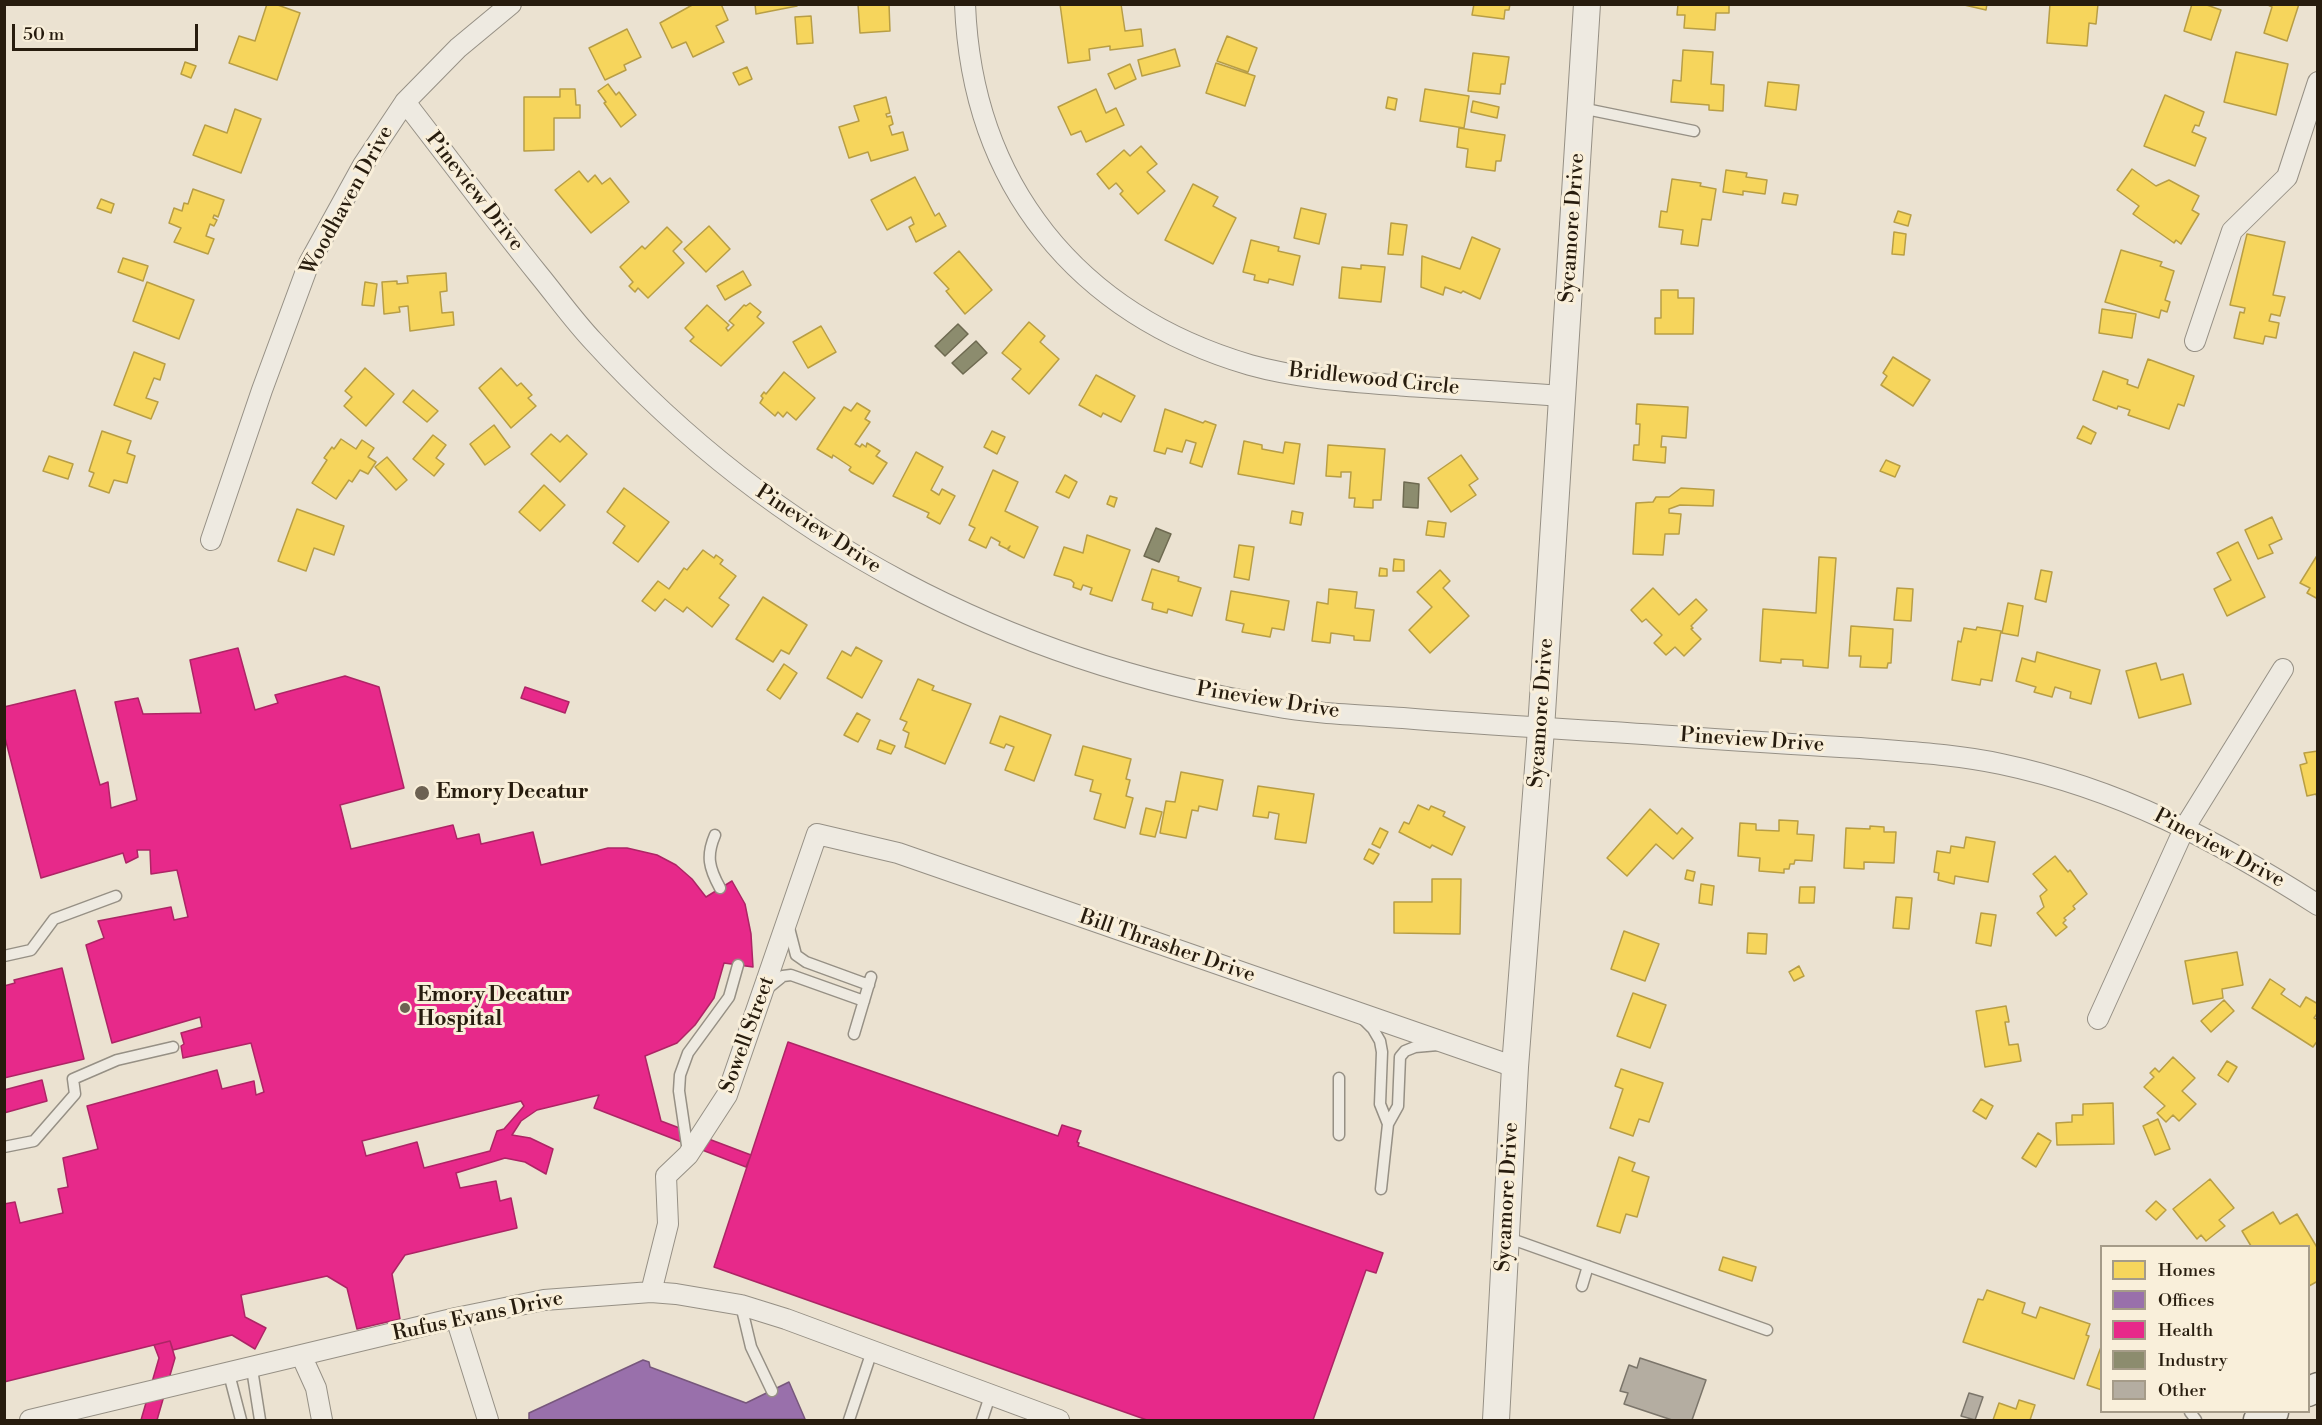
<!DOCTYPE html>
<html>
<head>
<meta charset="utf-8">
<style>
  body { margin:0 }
  #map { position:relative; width:2322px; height:1425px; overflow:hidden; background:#ebe2d1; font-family:"Libre Bodoni",serif }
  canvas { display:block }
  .frame { position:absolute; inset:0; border:6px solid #271c0e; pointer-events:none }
  .legend { position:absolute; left:2100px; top:1245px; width:210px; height:168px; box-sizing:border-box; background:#f9efda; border:2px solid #a59b88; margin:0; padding:8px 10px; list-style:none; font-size:18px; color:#271c0e }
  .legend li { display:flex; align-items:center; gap:12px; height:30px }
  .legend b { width:30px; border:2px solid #a59b88 }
  .scale { position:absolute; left:12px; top:24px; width:186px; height:27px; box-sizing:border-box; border:3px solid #271c0e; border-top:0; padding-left:8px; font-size:18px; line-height:21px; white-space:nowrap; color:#271c0e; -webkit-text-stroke:4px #f9efda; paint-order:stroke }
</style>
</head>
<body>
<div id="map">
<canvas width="2322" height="1425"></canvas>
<div class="frame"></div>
<ul class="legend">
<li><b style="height:16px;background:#f6d55c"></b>Homes</li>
<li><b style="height:16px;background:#9970ab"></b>Offices</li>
<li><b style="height:16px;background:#e7298a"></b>Health</li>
<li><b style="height:16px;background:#8c8c6e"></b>Industry</li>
<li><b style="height:16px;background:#b4ada1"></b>Other</li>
</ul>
<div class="scale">50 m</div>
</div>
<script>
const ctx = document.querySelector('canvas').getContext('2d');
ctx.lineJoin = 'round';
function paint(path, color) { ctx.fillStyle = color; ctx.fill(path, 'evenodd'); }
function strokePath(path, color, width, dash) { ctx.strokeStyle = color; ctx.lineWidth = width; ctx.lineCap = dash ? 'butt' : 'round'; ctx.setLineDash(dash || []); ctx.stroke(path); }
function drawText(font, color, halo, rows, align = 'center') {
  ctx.font = font + ' "Libre Bodoni",serif'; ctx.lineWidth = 6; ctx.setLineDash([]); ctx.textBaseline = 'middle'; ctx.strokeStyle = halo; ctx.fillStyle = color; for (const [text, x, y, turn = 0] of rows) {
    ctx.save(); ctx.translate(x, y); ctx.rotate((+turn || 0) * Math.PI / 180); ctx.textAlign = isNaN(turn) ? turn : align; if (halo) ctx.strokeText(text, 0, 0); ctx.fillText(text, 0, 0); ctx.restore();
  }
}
const homes = new Path2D(`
  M267,4H275L300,13L277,80L229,63L239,36L255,41Z
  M694,4H721L728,20L716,26L724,42L693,57L686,42L672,48L660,23Z
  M755,4H797V6L756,14Z
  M858,4H889L890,31L860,33Z
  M1060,4H1121L1125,31L1141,29L1143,46L1110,50V46L1089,49L1090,60L1068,63Z
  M1474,4H1510L1509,10H1505L1504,19L1472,15Z
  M1678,4H1729V13H1716L1715,30L1684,28L1685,15H1677Z
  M1960,4H1987L1986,10Z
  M2050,4H2098L2096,24L2089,23L2087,46L2047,43Z
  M2192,4H2204L2221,10L2211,40L2184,31Z
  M2266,4H2299L2287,41L2264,33L2272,7Z
  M811,16L813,43L797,44L795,17Z
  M627,29L641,57L624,65L626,70L605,80L589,48Z
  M1227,36L1257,48L1248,72L1217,61Z
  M1175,49L1180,66L1142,76L1138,60Z
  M1683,50L1713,52L1711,84L1724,85L1723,111L1709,110V105L1671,102L1673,80L1681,81Z
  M2236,52L2288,64L2276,115L2224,102Z
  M1473,53L1509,57L1505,84H1501L1500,94L1468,91Z
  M185,62L196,66L191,78L181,74Z
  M1216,63L1255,76L1245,106L1206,93Z
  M1130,64L1136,79L1115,89L1108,74Z
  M747,67L752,79L739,85L733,73Z
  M1768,82L1799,85L1796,110L1765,106Z
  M608,84L616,95L619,92L636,115L621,127L604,103L606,102L598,91Z
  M560,89H575L576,105H580V118H554V150L524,151V97H560Z
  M1096,89L1106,113L1116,108L1124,125L1086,142L1081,131L1071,135L1058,107Z
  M1425,89L1469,96L1464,128L1420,121Z
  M2165,95L2204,112L2199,126L2195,125L2192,132L2206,138L2195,166L2144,146Z
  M886,97L890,113L886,114L887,117L891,116L893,124L889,126L892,135L903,132L908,150L871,161L868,152L849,158L839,127L859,121L854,106Z
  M1388,97L1397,99L1395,110L1386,108Z
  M1473,101L1499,107L1497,118L1471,112Z
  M235,109L261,119L241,173L193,155L205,125L227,133Z
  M1459,128L1505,135L1501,161H1496L1495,171L1466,167L1468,149L1457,147Z
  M1141,146L1157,164L1147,172L1165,191L1138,214L1120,194L1123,191L1116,183L1109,189L1097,174L1124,150L1130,156Z
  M2132,169L2156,186L2169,180L2199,196L2192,210L2199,214L2181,244L2176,240L2174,243L2133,214L2139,206L2117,190Z
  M1726,170L1747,173L1746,177L1767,180L1765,194L1743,191V195L1723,192Z
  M579,171L588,182L595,175L602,184L610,178L629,202L591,233L555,190Z
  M915,177L935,216L939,213L946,226L916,242L909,227L914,224L911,217L887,230L871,200Z
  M1672,179L1701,183L1700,186L1716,189L1711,220L1702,219L1698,246L1681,244L1683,230L1659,227L1661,211L1667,212Z
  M1193,184L1218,197L1213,206L1236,218L1213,264L1165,240Z
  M193,189L224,200L218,217L214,215L213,218L217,220L214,226L210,224L206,236L214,239L208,254L174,242L181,228L169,223L174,208L182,211L184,203L188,204Z
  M1784,193L1798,195L1796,205L1782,203Z
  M101,199L114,204L111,213L97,208Z
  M1301,208L1326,214L1319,244L1294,238Z
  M1898,211L1911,215L1908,226L1894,222Z
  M1391,223L1407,225L1403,255L1388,254Z
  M709,226L730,249L706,272L684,249Z
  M667,227L682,242L673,251L684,263L648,298L638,288L635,292L629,286L633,282L620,267L642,246L645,249Z
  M1894,232L1906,234L1904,255L1892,254Z
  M2247,234L2285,242L2273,295L2285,297L2280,316L2271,314L2269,321L2279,323L2276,338L2265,336L2263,344L2234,338L2240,312L2244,313L2245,308L2230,305Z
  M1472,237L1500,249L1480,299L1463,291L1461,293L1445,287L1443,295L1421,287L1422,256L1460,269Z
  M1251,240L1279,247L1278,251L1300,256L1293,285L1269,279L1268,283L1254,280L1255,275L1243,272Z
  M2121,250L2162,262L2160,266L2174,271L2165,300L2170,302L2167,312L2161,310L2159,318L2105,302Z
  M959,251L992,290L965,314L946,291L949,289L934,273Z
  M123,258L148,266L143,281L118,272Z
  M1361,265L1385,267L1381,302L1339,298L1342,267L1361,269Z
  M743,271L751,285L725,300L717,286Z
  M446,273L447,291L440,292L442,313L453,312L454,325L410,331L408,306L399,307L400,312L384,314L382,282L397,281V284L408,283L407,276Z
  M147,282L194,300L179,339L133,321Z
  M365,282L377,284L374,306L362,305Z
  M1661,290H1678V298H1694L1693,334H1655V318H1661Z
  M750,303L761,312L757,317L764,323L721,366L690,341L694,337L685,328L707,305L729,325L726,328L728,331L734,325L729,321L744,305L746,306Z
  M2102,309L2136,314L2132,338L2099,333Z
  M1029,322L1045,336L1040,342L1059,359L1029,394L1012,379L1021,369L1002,353Z
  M821,326L836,352L808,368L793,342Z
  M134,352L165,364L160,380L154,378L146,398L158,402L151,419L114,405Z
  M1893,357L1930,380L1913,406L1881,385L1887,376L1883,373Z
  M2148,359L2194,376L2184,406L2178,404L2169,429L2128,415L2130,410L2118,406L2117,409L2093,400L2103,371L2128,380L2127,384L2138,388Z
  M365,368L394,394L366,426L344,406L352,397L345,391Z
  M501,368L517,386L521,383L532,395L528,398L536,406L511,428L479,388Z
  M784,372L815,398L796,420L787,412L783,417L778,412L775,416L760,403L763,398L761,396L764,392L766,394Z
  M1096,375L1135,396L1121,422L1103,413L1101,417L1079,405Z
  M413,390L438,411L427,422L403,402Z
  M857,403L870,411L865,419L870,422L855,444L860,447L862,444L866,447L867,443L880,451L876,456L887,463L873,484L851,472L849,470L851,467L833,455L832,458L817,449L844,407L851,411Z
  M1637,404L1688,407L1686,438L1662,436L1661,447H1666L1665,463L1633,460L1634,445H1639L1640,424H1636Z
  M1165,409L1203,423L1205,421L1216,425L1202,467L1190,463L1196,443L1186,440L1182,452L1167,448L1165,454L1154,451Z
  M494,425L510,447L485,465L470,444Z
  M2083,426L2096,433L2091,444L2077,438Z
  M102,431L131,441L127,453L135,456L127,483L114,480L109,493L89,486L94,473L89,471Z
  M992,431L1005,437L997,454L984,447Z
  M551,434L560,442L567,435L587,454L560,482L531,454Z
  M433,435L446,445L436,458L444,464L434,476L413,459Z
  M341,439L356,449L362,440L374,448L368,457L376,462L368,474L360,470L352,482L349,480L336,499L312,483L327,460L324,458L332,447L334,449Z
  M1244,441L1262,445V449L1283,453L1285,442L1300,444L1294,484L1238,474Z
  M1328,445L1385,449L1381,500H1373V508L1354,507L1355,498H1349L1351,472H1341V477L1326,476Z
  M916,452L943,467L931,490L939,495L942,489L955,496L940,524L927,517L929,513L893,496Z
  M1461,455L1478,479L1469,485L1476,495L1451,512L1428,478Z
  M49,456L73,464L68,479L43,471Z
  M387,457L407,480L396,490L375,467Z
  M1886,460L1900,466L1895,477L1880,471Z
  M993,470L1018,482L1005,511L1038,527L1024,558L1008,550L1010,546L1007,549L999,545L1000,542L991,537L986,548L969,540L975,528L969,525Z
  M1065,475L1077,482L1069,498L1056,492Z
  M544,485L565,505L540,531L519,512Z
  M624,488L669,522L638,562L613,543L625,526L607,512Z
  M1681,488L1714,490L1713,506L1680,505L1669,509V513L1681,514L1679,534H1665L1663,555L1633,554L1636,503L1653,502L1656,497H1669Z
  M1110,496L1117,498L1114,507L1107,504Z
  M297,509L344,526L334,555L314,548L306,571L278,561Z
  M1292,511L1303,513L1301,525L1290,523Z
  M2272,517L2282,539L2269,545L2273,553L2258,559L2245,530Z
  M1428,521L1446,523L1444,537L1426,535Z
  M1087,535L1130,550L1112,601L1090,594L1092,588L1083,585L1081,590L1073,587L1074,583L1071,580L1054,575L1064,547L1083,553Z
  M2238,542L2265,597L2227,616L2214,589L2231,580L2217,553Z
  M1239,545L1254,547L1249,580L1234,577Z
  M703,550L714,558L716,555L723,560L720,564L736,576L719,598L729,605L712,627L687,607L683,612L665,599L655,611L642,601L658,581L669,589L684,568L687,570Z
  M2318,554V599L2307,593L2310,588L2300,583Z
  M1819,557L1836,558L1828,668L1803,666V660L1781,659V663L1760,661L1763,609L1816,613Z
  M1394,559L1404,560V571H1393Z
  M1380,568L1387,569V576H1379Z
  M1152,569L1179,577L1178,581L1201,588L1192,616L1168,609L1167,613L1152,609L1153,603L1142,600Z
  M1440,570L1450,581L1443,588L1469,616L1430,653L1409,630L1432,607L1417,592Z
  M2041,570L2052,572L2046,602L2035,599Z
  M1653,588L1679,615L1696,599L1707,610L1691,626L1693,628L1691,629L1701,639L1684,656L1675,647L1666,655L1654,643L1662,635L1646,619L1642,622L1631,610Z
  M1897,588L1913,589L1911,621L1894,620Z
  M1329,589L1357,592L1355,608L1374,610L1370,641L1354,640V636L1331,633L1330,643L1312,641L1317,602L1328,604Z
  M1231,591L1289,601L1284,630L1272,628L1270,637L1242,632L1244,624L1226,620Z
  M763,597L807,625L789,654L781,650L773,662L736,639Z
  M2008,603L2023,606L2018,636L2002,633Z
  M1851,626L1893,629L1891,663H1888L1887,668L1860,667L1861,656H1849Z
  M1977,627L2001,631L1992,681L1981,679L1980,685L1952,680L1958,641L1961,642L1964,628L1976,630Z
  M856,647L882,661L862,698L827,678L842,651L851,656Z
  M2037,652L2100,670L2091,704L2070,698L2071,692L2055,687L2052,697L2034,692L2036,687L2016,681L2022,658L2035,662Z
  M2156,663L2161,680L2183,674L2191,704L2139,718L2126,671Z
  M784,664L797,673L780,699L767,690Z
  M918,679L934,686L932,690L971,704L945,764L905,747L909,733L903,730L907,722L900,719Z
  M857,713L870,720L858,742L844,735Z
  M1000,716L1051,735L1034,781L1005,770L1014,747L1006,744L1004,748L990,743Z
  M880,740L895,746L891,754L877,749Z
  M1083,746L1131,759L1126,779L1130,780L1126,796L1133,798L1125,828L1094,819L1101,794L1090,791L1093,780L1075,775Z
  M2318,751V801L2316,794L2307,796L2300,765L2307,763L2304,753Z
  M1181,772L1223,780L1217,810L1199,806L1198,811L1192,810L1186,838L1160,833L1166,801L1175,802Z
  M1258,786L1314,794L1306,843L1275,839L1279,814L1269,812L1268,818L1253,816Z
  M1418,805L1429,810L1431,806L1445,812L1443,816L1465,827L1452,855L1432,845L1430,848L1399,832L1404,822L1409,824Z
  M1146,808L1162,812L1155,837L1140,834Z
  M1650,809L1677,834L1682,828L1693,838L1673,859L1656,844L1627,876L1607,858Z
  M1779,820L1798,821L1797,834L1814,835L1812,861L1795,860L1794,864H1790L1789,869H1784V873L1759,871L1760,858L1738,856L1740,823L1756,824V830L1779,831Z
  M1870,826L1884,827V832H1896L1894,863L1864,862V869L1844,868L1846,828L1870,829Z
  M1380,828L1388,832L1380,848L1372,844Z
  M1966,837L1995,842L1988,882L1955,876L1954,884L1938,880L1939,873L1934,872L1937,851L1950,853L1951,846L1964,848Z
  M1369,849L1379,854L1373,864L1364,859Z
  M2055,856L2068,872L2070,870L2087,894L2073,906L2075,909L2064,918L2066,920L2063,923L2067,927L2056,936L2037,913L2044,907L2040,896L2047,890L2033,874Z
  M1687,870L1695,872L1693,881L1685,879Z
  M1432,879H1461L1460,934L1394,933V902H1432Z
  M1701,884L1714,886L1712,905L1699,903Z
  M1800,887H1815L1814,903H1799Z
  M1896,897L1912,898L1909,929L1893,928Z
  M1981,913L1996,915L1991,946L1976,943Z
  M1624,931L1659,944L1645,981L1611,969Z
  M1748,933L1767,934L1766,954L1747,953Z
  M2237,952L2243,985L2222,989L2223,998L2193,1004L2185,961Z
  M1799,966L1804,976L1794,981L1789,972Z
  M2270,979L2285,989L2281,994L2300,1007L2306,997L2318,1004V1012L2314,1018L2318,1020V1040L2313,1047L2252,1008Z
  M1633,993L1666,1005L1650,1048L1617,1036Z
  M2224,1000L2234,1011L2211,1032L2201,1021Z
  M2006,1006L2009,1022H2005L2009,1045L2018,1044L2021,1061L1985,1067L1976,1011Z
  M2173,1057L2195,1078L2182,1091L2196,1104L2179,1121L2173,1115L2166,1122L2157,1113L2165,1106L2144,1087L2154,1077L2150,1073L2155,1068L2159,1072Z
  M2227,1061L2237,1067L2228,1082L2218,1075Z
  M1621,1069L1663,1083L1649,1122L1639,1119L1633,1136L1610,1128L1623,1089L1615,1086Z
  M1981,1099L1993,1106L1986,1119L1973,1111Z
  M2113,1103L2114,1144L2057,1145L2056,1123L2072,1122V1115H2083V1104Z
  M2158,1119L2170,1149L2155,1155L2143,1126Z
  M2038,1133L2051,1141L2036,1167L2022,1158Z
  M1619,1157L1635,1163L1632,1171L1649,1177L1637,1217L1626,1214L1620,1233L1597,1226Z
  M2210,1179L2234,1208L2219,1220L2225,1226L2206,1241L2201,1235L2197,1239L2173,1209Z
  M2156,1201L2166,1210L2156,1220L2146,1211Z
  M2273,1212L2280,1224L2297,1214L2318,1249V1281L2309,1286L2308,1246H2251L2242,1231Z
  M1723,1257L1756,1267L1752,1281L1719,1270Z
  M1987,1290L2025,1303L2022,1313L2036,1318L2040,1307L2090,1324L2086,1335L2089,1336L2074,1379L1963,1342L1978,1299L1983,1300Z
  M2101,1347H2102V1390L2087,1385Z
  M2019,1400L2035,1405L2030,1420H1993L1999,1403L2016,1409Z`);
const offices = new Path2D(`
  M643,1360L649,1362L650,1367L746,1403L789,1382L805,1419L529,1420V1413Z`);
const health = new Path2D(`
  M238,648L255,710L278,703L275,695L345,676L379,687L404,788L340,805L351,849L453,825L457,839L479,834L481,844L533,832L541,865L608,848H627L657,855L676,865L692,879L706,897L732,881L745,904L751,934L753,967L724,963L714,998L695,1025L677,1043L645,1056L661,1121L751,1155L746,1167L594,1108L599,1095L537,1110L521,1121L512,1135L530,1138L553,1149L546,1174L525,1162L505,1158L456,1173L460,1188L496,1181L500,1201L511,1198L517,1228L405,1255L392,1274L400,1319L357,1329L347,1288L327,1276L241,1295L245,1317L266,1328L255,1349L232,1335L173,1350L170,1341L4,1382V1204L15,1202L20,1223L63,1213L58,1189L68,1187L63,1158L98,1149L87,1106L217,1070L222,1089L254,1081L256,1095L264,1092L251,1043L183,1058L181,1046L184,1044L181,1033L202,1027L200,1017L112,1043L86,945L104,938L98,921L171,907L174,920L188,917L177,870L151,874L150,850H137L138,857L126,863L123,853L41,878L4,734V707L75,690L100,785L108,782L111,808L137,800L115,702L138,698L143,714L201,713L190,660ZM521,1101L524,1106L504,1129L497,1131L490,1151L424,1168L417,1142L366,1156L362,1141Z
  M525,687L569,702L565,713L521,698Z
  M62,968L84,1059L4,1078V986L15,983L14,980Z
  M788,1042L1058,1136L1062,1125L1081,1131L1077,1142L1079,1143L1078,1146L1383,1253L1376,1273L1366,1270L1313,1420H1147L714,1267Z
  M42,1080L47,1101L4,1113V1090Z
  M170,1341L175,1358L157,1420H141L159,1358L154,1345Z`);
const industry = new Path2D(`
  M958,324L968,334L945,356L935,346Z
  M976,341L987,353L963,374L952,363Z
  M1404,482L1419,484L1418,508L1403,507Z
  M1156,528L1171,534L1159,562L1144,556Z`);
const building = new Path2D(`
  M1640,1358L1706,1380L1692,1420H1672L1624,1404L1628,1393L1620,1391L1629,1365L1637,1368Z
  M1969,1393L1983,1397L1975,1420L1961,1416Z`);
const service = new Path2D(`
  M1581,108L1694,131
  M715,835C706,856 709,868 720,888
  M789,928L796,955L806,962L869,985
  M4,956L31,950L54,919L116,896
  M767,989L783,976L791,975L864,1001
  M1363,1019L1373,1029L1380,1041L1382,1052L1380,1104L1388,1124L1398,1106L1400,1057L1405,1051L1415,1047L1438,1045
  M854,1034L871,977
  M1339,1135V1078
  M4,1147L34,1141L75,1094L73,1079L117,1060L173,1047
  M688,1152L679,1091L680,1075L688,1053L729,997L738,965
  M1381,1189L1388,1124
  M1506,1237L1767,1330
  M1582,1286L1588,1266
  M741,1305L751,1347L772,1391
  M252,1369L260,1420
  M229,1374L241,1420
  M2190,1412L2196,1420
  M849,1420L872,1351
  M982,1420L990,1396`);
const minor = new Path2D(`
  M965,4C972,185 1077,314 1250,365C1300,379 1355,382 1407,386C1458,389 1510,392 1561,396
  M405,102C450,160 493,218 539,275C557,297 574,321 594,342C776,541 1007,661 1273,706C1315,714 1360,715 1403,718C1497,726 1591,730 1686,737C1744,741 1802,745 1860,748C1907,752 1955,754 2001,764C2120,789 2216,840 2318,905
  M2195,341L2232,231L2287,177L2318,82
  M211,540L262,390L309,263L363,165L405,102L458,48L511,4
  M2098,1019L2185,827L2283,669
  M651,1292L668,1224L666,1176L688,1155L727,1095L817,834L898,853L1515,1067
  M456,1318L488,1420
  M302,1357L316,1388L322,1420
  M30,1420L456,1318L544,1300L651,1292L676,1294L741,1305L786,1319L1059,1420`);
const tertiary = new Path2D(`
  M1496,1420L1515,1067L1541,729L1587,4`);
const secondary = new Path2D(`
  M2308,1392L2318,1387
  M2258,1420L2274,1412`);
const markers = [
  [422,793,8,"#6c6152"],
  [405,1008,6,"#6c6152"]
];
const streetNames = [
  ["Pineview Drive",474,192,52],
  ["Woodhaven Drive",348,201,-61],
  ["Sycamore Drive",1573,228,-86],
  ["Bridlewood Circle",1374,380,6],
  ["Pineview Drive",818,530,33],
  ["Pineview Drive",1268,701,9],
  ["Sycamore Drive",1542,713,-86],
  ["Pineview Drive",1752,741,4],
  ["Pineview Drive",2219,849,28],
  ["Bill Thrasher Drive",1167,947,19],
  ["Sowell Street",748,1035,-70],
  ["Sycamore Drive",1508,1197,-87],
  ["Rufus Evans Drive",478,1317,-12]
];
const poiNames = [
  ["Emory Decatur",436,793],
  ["Emory Decatur",417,996],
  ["Hospital",417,1020]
];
paint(homes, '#f6d55c');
strokePath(homes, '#b89e45', 1.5);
paint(offices, '#9970ab');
strokePath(offices, '#77577c', 1.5);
paint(health, '#e7298a');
strokePath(health, '#ad2565', 1.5);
paint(industry, '#8c8c6e');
strokePath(industry, '#6e6a51', 1.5);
paint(building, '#b4ada1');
strokePath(building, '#7b756a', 1.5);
strokePath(service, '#969085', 13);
strokePath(minor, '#969085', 22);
strokePath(tertiary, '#969085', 28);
strokePath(secondary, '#7b756a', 31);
strokePath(service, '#eeeae1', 10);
strokePath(minor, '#eeeae1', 20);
strokePath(tertiary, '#eeeae1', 26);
strokePath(secondary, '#eeeae1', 28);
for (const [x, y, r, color] of markers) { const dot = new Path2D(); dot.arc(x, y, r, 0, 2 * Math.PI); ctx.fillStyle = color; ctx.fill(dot); strokePath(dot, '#f9efda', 2); }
drawText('21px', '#271c0e', '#f9efda', streetNames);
drawText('bold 21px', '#271c0e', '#f9efda', poiNames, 'left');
</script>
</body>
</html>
